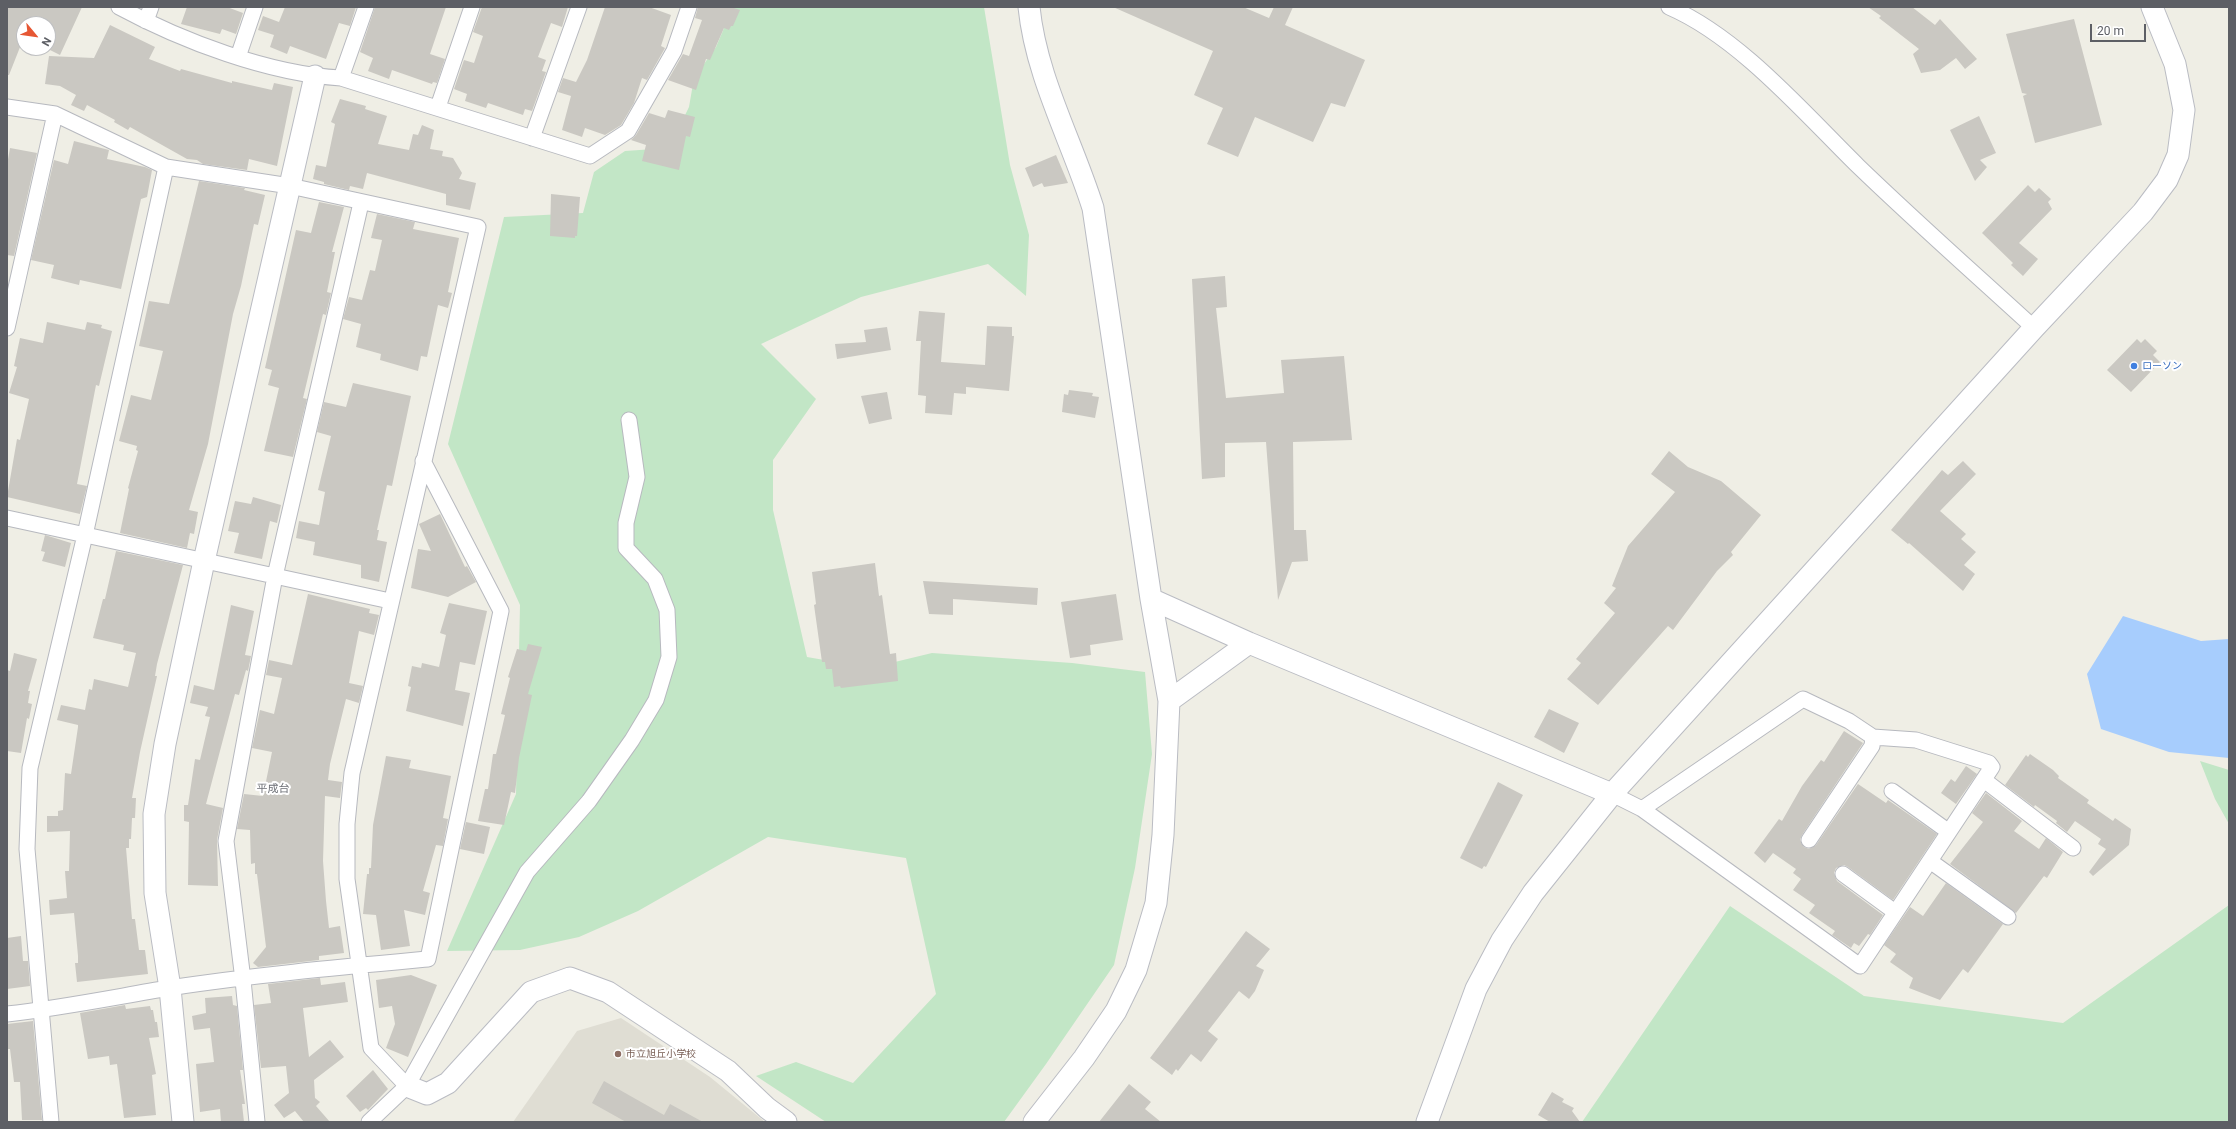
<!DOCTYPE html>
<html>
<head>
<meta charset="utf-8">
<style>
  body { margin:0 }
  #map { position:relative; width:2236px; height:1129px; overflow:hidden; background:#efeee5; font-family:Roboto,sans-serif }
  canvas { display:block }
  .frame { position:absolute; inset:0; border:8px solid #5d5f65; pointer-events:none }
  .north { position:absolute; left:16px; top:16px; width:40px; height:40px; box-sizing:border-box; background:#fff; border:1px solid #bebfc1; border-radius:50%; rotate:119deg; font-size:11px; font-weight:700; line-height:16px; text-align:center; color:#5d5f65 }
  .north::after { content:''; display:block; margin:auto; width:14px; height:18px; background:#e65734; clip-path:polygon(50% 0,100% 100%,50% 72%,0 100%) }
  .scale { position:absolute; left:2090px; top:24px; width:56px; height:18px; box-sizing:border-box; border:2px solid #5d5f65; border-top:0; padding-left:5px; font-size:12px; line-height:14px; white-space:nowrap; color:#5d5f65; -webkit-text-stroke:3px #fff; paint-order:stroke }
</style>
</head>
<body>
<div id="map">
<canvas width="2236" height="1129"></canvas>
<div class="frame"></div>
<div class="north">N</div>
<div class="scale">20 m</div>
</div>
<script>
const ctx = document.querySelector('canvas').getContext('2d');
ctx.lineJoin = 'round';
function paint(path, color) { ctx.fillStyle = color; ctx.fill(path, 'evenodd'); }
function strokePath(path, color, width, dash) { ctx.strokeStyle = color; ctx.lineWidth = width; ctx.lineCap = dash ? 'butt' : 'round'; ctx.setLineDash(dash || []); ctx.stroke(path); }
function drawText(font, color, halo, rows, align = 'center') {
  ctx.font = font + ' Roboto,"Noto Sans JP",sans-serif'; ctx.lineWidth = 4; ctx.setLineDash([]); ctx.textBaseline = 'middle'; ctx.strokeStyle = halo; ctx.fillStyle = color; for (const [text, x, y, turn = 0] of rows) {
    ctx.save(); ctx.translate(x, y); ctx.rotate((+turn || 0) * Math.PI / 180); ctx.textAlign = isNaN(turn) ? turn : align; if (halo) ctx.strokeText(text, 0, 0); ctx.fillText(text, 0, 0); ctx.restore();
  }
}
const education = new Path2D(`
  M621,1018L710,1077L765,1122H513L577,1031Z`);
const green = new Path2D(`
  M733,7H984L1010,165L1029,235L1026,296L988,264L861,297L761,344L816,399L773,460V510L807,657L870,668L932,653L1072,663L1145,672L1152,754L1135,868L1114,965L1046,1064L1004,1122H826L756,1076L796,1062L853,1083L936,994L906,858L768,837L638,911L579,937L520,950L447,951L516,794L520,605L448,444L504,217L583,213L594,172L625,151L669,148L689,107L694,78L716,47Z
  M2200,761L2229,770V824L2215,799Z
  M2229,905V1122H1582L1730,906L1864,996L2063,1023Z`);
const water = new Path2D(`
  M2123,616L2201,641L2229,639V758L2169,752L2101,729L2087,674Z`);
const building = new Path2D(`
  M7,7H82L60,55L46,48L48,24H24V37L9,75H7Z
  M187,7H227L243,13L236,34L222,29L220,34L181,24Z
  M285,7H356L350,26L339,23L326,59L290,46L287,54L270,47L274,35L258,30L263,16L279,22Z
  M375,7H446L430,54L445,59L437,83L433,82L432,84L392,70L389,79L368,71L373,58L360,52Z
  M482,7H568L562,27L551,23L538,57L546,60L542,71L546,72L532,111L525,109L523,115L488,103L486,108L465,101L467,94L454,89L464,60L474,63L483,36L473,32Z
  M605,7H649L671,15L661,46L665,48L647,80L642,78L634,103L621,125L605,135L585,128L582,137L562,130L571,96L558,92L563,78L576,82L587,60Z
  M698,7H731L740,10L733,26H731L729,30L724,28L710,60L706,59L696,90L668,80L683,54L689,56L702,20L695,18Z
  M1113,7H1243L1269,18L1274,7H1293L1285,25L1365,60L1345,107L1331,103L1313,142L1255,117L1238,157L1207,144L1223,108L1194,95L1213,51Z
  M1868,7H1912L1935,25L1940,19L1977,59L1965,69L1956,58L1940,70L1921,73L1913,54L1919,49L1879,18L1881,16Z
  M2074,19L2102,125L2035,143L2023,96L2027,94L2022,93L2006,34Z
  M110,25L155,47L149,59L180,71L181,69L232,83V81L272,90L274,83L293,87L277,166L249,159L247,170L203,164L197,160L187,159L130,127L128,130L114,122L115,120L87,105L84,111L71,105L76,95L60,86L45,84L49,56L94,58Z
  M340,99L366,106L365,109L387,116L378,144L409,150L413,134L418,135L422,125L434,130L430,149L443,151L442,156L453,158L462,173L459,179L476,183L470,210L446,205V194L367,173L363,189L350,186L349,190L324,184V182L313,179L316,165L326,167L335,124L331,122Z
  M668,110L695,117L690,137L686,136L679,170L642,161L646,145L631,140L636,135L649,113L665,118Z
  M1979,116L1996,153L1980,160L1987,167L1975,181L1950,130Z
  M74,141L109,150L107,159L145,167L152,170L147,197L141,199L121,289L80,280L79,285L51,278L54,265L31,260L54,160L68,164Z
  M10,148L37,153L14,256L7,255V165Z
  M1056,155L1068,183L1044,187L1042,183L1033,187L1025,168Z
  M199,181L245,188L244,190L265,195L258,225L254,224L241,286L233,314L208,444L189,510L198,512L194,534L190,533L187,548L120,533L129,489L128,488L138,451L136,450L137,446L119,441L131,395L151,400L163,351L139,346L149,301L169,304Z
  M2028,185L2035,192L2039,188L2051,199L2048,202L2052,209L2019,243L2038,259L2023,276L2011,265L2013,263L1982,233Z
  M551,194L580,197L577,236H575V238L550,236Z
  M319,202L344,207L332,252H335L327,292L331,293L326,315L323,314L303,398L307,399L293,457L264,451L279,388L268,385L272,370L265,368L296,230L311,233Z
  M377,214L415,222L413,229L459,238L448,292L452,293L448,308L438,305L427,357L421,356L418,371L380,360L381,354L356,347L361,324L343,319L349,297L362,300L370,270L375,271L382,240L371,238Z
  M1225,276L1227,307L1216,308L1226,398L1284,393L1281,360L1344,356L1352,440L1293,442L1294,530H1306L1308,561L1292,562L1278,600L1266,442L1225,443V477L1202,479L1192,279Z
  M919,311L945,313L941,362L985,365L987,326L1012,327V336H1014L1009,391L966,387V394L954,393L952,415L925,413L926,396L918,395L921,341H916Z
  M47,322L85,330L87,322L102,325L101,328L112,331L99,386L96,385L77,484L87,486L80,514L7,497L17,439L20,440L29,399L9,393L17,367L14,366L20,338L43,343Z
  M887,327L891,350L837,359L835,344L866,342L864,330Z
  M2137,339L2141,343L2145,339L2157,351L2153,355L2160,362L2131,392L2107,370Z
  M353,383L411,396L392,486L387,485L377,530H379L377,540L387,542L379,582L361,578V565L313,555L315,542L296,538L299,521L319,525L325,492L318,490L331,436L317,432L324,402L346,407Z
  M1069,390L1093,393L1092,396L1099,397L1095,418L1062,412L1064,394L1068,395Z
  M887,392L892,419L869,424L861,396Z
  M1669,451L1688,467L1721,481L1761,515L1731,552L1733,555L1717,571L1673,630L1668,626L1598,705L1567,679L1581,663L1576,659L1615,613L1604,603L1616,588L1612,586L1628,546L1675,492L1651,474Z
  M1963,461L1976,474L1940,511L1966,534L1961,539L1976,552L1964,565L1975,574L1963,591L1909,543L1908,544L1891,530L1942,470L1948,475Z
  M253,497L281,505L277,523L270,521L262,559L234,553L239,533L228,531L235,501L251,504Z
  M440,514L465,567L467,566L476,582L448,597L411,588L418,549L431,551L419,524Z
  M45,535L71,543L65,567L42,561L45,552L41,551Z
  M116,551L183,565L157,664L155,676H157L140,752L132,798H136L135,818H132L131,839H129V848H126L132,919H135L139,950H145L148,974L77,982L75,963H78V956L74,913L50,915L49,900L67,898L65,871H69L70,831L47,832V816H58V811L63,810L65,773L71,774L78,727V725L57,720L61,705L85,710L89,689L92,690L94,679L128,687L136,653L123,650L124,645L93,638L103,599H105Z
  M875,563L879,596L882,595L890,654L896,653L898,681L841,688L840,686L834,687L832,669H826L825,662H822L814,605L816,604L812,572Z
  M923,581L1038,588L1037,605L953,599V615L929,614Z
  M308,594L370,609L369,613L379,615L374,635L359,631L349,683L363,686L359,703L346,699L330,764L328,780L342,782L340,798L325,796L323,861L326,901L329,928L340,926L344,953L319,956V960L258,967L253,963L266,947L257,874H255V863L251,864L250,830L237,829L244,794L263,796L272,752L252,748L260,710L274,714L282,678L266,675L269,660L292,665Z
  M1116,594L1123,640L1090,645L1091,655L1070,658L1061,602Z
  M449,603L487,611L475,665L460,662L455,690L470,693L463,726L406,711L411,687L408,686L412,666L421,668L422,663L439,667L446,635L440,633Z
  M231,605L254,611L245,655L251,656L248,671L246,670L239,695L235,694L206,804L223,808L217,840L218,886L188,885L189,822L184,821V805H188L195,759L200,760L210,717L205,716L208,707L190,703L194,685L214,690Z
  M528,644L542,647L528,694L532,695L519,758L515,793L511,792L504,825L478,821L485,789H488L493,754H496L505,715L501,714L510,678L508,677L517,649L526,651Z
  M14,653L37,659L28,691H30L28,703L32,704L29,719L27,718L21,753L7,751V670L10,671Z
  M1549,709L1579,723L1564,753L1534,737Z
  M1844,731L1863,743L1802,835L1800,840L1804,847L1809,849L1816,845L1858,784L1886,803L1888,800L1937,834L1893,900L1848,867L1844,865L1836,868L1834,873L1837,881L1883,915L1870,935L1868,934L1859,946L1854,943L1851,948L1832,935L1835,931L1809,913L1815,905L1793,890L1801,879L1793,873L1796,869L1773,853L1765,863L1754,853L1779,819L1782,821L1802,786L1821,760L1824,762Z
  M2030,754L2053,770L2059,776L2058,778L2089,800L2087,803L2113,821L2115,818L2131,829L2129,845L2093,876L2089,872L2106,849L2098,844L2101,839L2075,821L2067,832L2056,823L2057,821L2035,805L2034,807L2005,785L2026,755L2028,757Z
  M386,756L411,760L409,768L451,776L443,818L448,819L443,846L436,845L423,891L430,893L425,915L404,910L410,946L381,950L376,915L363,914L367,874H369V868H371L373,825Z
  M1966,766L1977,774L1956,804L1941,793L1951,779L1955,782Z
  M1498,782L1523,795L1486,867L1484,866L1482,869L1460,858Z
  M1986,793L2022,821L2014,831L2039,849L2046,838L2063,852L2047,878L2044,876L2016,913L1950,864L1983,822L1972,813Z
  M466,822L490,827L484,854L460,849Z
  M1946,883L2003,924L1968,973L1963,969L1940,1000L1909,988L1913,978L1890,962L1896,954L1884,945L1910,907L1923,916Z
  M1246,931L1270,949L1256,966L1264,970L1255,991L1249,999L1239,991L1208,1031L1218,1039L1201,1062L1191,1054L1178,1071L1176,1069L1172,1075L1150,1058Z
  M21,936L23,961H28L30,986L7,989V938Z
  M411,975L437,985L408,1057L386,1048L395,1024L392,1006L379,1008L376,980Z
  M320,978L321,985L345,982L348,1002L303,1008L309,1057L330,1040L344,1057L314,1080L315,1098L320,1102L316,1106L330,1122H304L295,1111L284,1118L274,1105L289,1093L286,1066L261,1068L254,1005L271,1003L268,984Z
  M232,996L233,1005L237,1006L243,1070H240L245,1104H242L244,1122H221L220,1109L200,1112L196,1064L214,1062L210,1028L194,1030L192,1016L206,1013L205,998Z
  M125,1005L126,1009L150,1006L151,1010H153L155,1022H157L159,1037L149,1038L156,1074L152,1075L156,1115L124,1118L117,1064L110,1065L109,1056L88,1059L80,1013Z
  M33,1021L42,1120H22L20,1082H14L10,1049H7V1024Z
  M373,1070L388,1089L368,1110L366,1108L360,1112L346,1096Z
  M604,1081L664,1115L670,1104L703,1122H626L592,1103Z
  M1129,1084L1151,1102L1145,1109L1161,1122H1099Z
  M1552,1092L1564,1099L1562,1102L1574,1108L1572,1111L1580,1122H1550L1538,1115Z`);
const street = new Path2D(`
  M119,7C182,41 269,74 341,78L590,156L628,131L674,51L689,7
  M1669,7C1739,37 1804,113 1858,166C1915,221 1975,274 2034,328
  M146,21L151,7
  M238,57L255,7
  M341,78L366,7
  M7,107L55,114L166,167L290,186L478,227L352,773L347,824V879L371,1048L407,1086
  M438,107L472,7
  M532,138L579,7
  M7,328L55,114
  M7,518L390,601
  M1984,780L2073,848
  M1892,791L1949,832
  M1612,794L1642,809L1860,966L1992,767L1989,763L1916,740L1873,737L1849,721L1803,699L1642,809
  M1809,840L1872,746L1873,737
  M1930,861L2008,917
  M1843,874L1895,912
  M7,1014C61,1008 115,997 169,988C254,975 342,967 428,959L501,611L423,461
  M51,1122L27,849L30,768L85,535L166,167
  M257,1122L243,980L226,841L275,576L361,203
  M369,1122L407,1086L527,872L589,801L632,740L656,700L669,657L667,610L655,579L626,548V523L637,477L629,420`);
const secondary = new Path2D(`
  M1029,7C1036,77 1072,141 1093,208L1151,599L1169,701L1163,835L1156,903L1136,970L1116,1011L1084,1058L1034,1122
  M1151,599L1249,643L1612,794
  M1169,701L1249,643
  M407,1086L427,1094L448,1083L531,992L570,978L608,992L728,1071L767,1108L786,1122
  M183,1122L170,988L155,893L154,814L165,744L204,561L315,76
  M1427,1122L1476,989L1502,940L1533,893L1612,794L2034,328L2143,212L2167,180L2178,155L2184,110L2175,64L2152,7`);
const markers = [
  [2134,366,4,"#3f7fe0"],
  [618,1054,4,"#8d6e63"]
];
const shopNames = [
  ["ローソン",2142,366]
];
const educationNames = [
  ["市立旭丘小学校",626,1054]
];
const neighbourhoodNames = [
  ["平成台",273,789]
];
paint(education, '#dfddd3');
paint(green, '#c2e6c6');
paint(water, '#a7cdfd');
paint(building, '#cac8c2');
strokePath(street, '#b7b9bf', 17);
strokePath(secondary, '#babcc3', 23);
strokePath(street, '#fff', 15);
strokePath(secondary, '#fff', 21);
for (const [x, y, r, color] of markers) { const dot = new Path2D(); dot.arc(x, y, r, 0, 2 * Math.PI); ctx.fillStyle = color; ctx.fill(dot); strokePath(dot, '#fff', 1.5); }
drawText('10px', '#366cbe', '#fff', shopNames, 'left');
drawText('10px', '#785e54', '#fff', educationNames, 'left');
drawText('11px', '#6e7177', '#fff', neighbourhoodNames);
</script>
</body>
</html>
